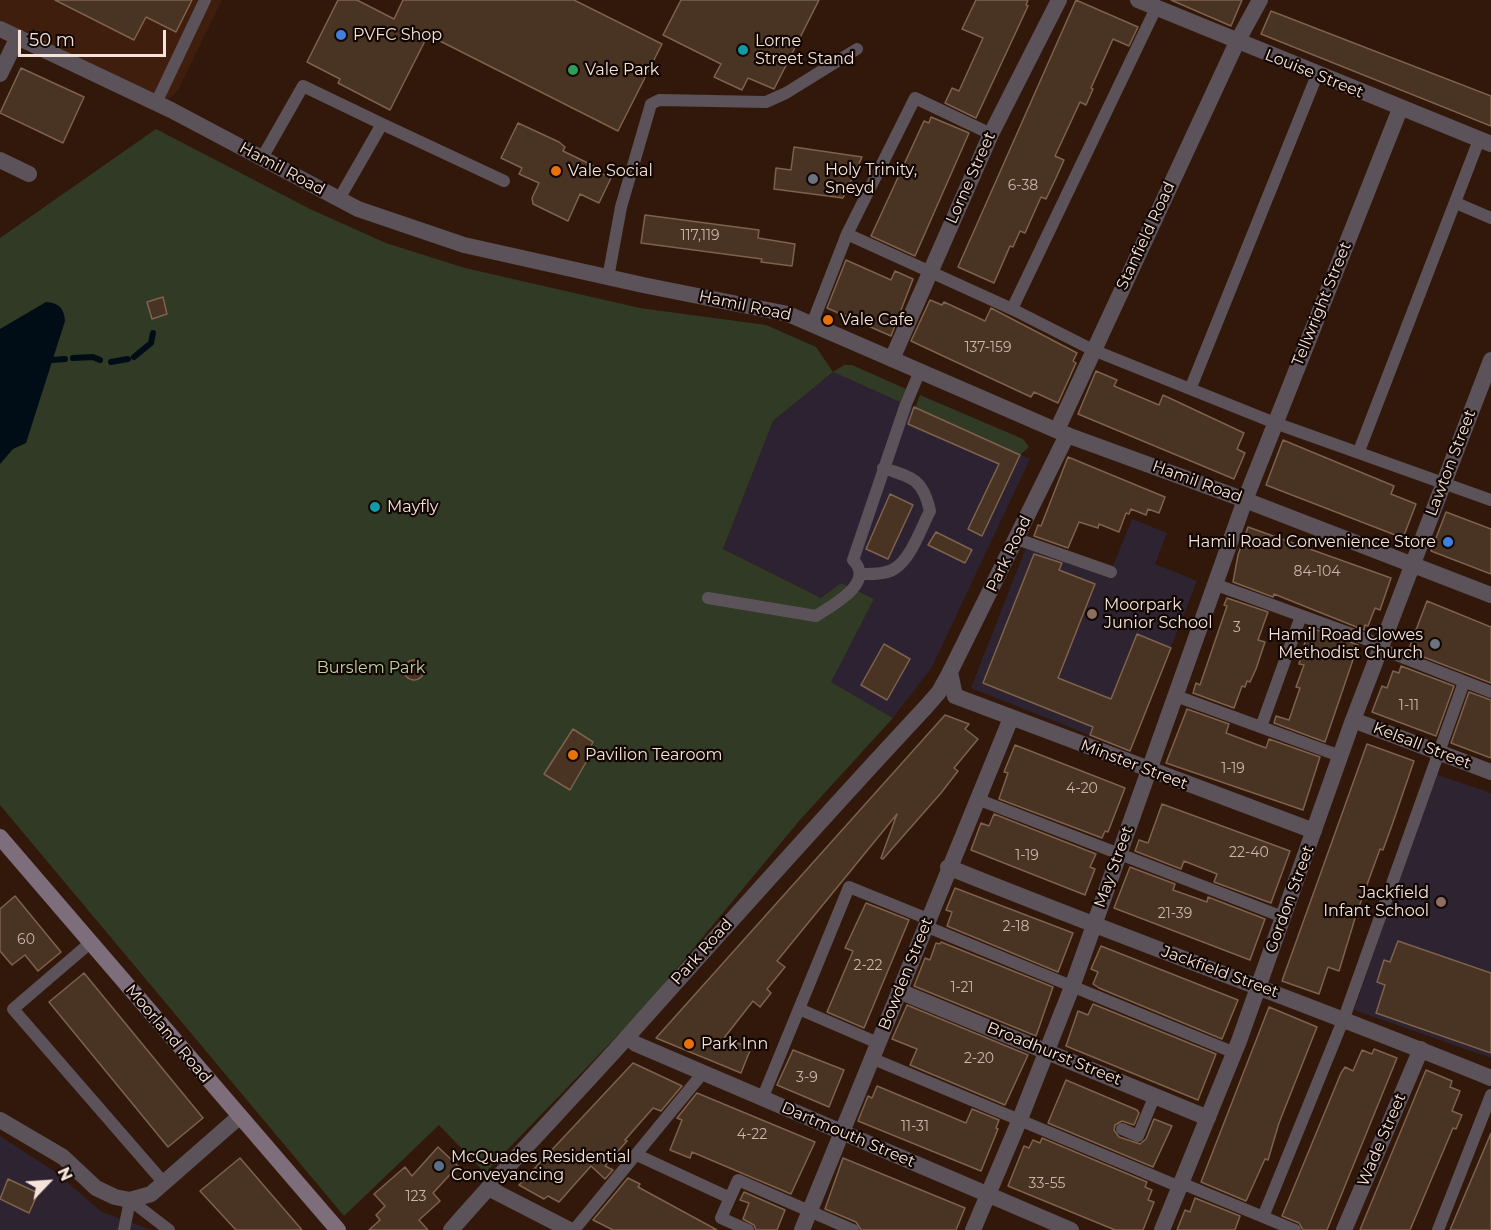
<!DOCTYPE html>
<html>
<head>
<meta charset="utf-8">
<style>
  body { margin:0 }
  #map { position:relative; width:1491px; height:1230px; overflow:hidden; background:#32180a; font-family:Montserrat,sans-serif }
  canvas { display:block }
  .north { position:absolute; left:18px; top:1152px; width:60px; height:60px; -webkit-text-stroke:4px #120703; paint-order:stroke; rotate:65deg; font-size:16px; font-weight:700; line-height:24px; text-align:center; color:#f5e2d9 }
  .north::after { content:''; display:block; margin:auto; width:21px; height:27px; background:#f5e2d9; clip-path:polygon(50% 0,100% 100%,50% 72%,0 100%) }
  .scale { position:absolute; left:18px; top:30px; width:148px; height:27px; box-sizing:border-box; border:3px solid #f5e2d9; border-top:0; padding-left:8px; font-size:18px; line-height:21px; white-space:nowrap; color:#f5e2d9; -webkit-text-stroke:4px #120703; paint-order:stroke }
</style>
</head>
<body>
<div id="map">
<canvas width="1491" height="1230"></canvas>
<div class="north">N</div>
<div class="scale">50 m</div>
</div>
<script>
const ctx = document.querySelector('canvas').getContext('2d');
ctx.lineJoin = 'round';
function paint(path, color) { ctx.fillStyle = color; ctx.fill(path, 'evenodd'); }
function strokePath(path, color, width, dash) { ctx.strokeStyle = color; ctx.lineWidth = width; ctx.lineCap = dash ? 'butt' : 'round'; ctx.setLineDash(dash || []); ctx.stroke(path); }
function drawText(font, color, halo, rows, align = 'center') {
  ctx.font = font + ' Montserrat,sans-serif'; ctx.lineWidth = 4.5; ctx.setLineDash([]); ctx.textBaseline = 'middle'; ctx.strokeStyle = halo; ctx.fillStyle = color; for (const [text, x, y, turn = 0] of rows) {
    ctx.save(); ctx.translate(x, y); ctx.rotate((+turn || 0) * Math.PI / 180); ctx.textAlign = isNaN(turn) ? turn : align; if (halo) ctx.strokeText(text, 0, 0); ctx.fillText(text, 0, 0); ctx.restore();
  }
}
const built = new Path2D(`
  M0,0H222L178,90L162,106L0,29Z`);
const industrial = new Path2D(`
  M833,372L1030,459L932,667L893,718L830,682L874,599L841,583L821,598L723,549L773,421Z`);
const education = new Path2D(`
  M1132,519L1167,533L1155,564L1197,581L1130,751L971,688L1027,545L1108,578Z
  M1435,774L1491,793V1058L1354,1010Z
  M0,1136L54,1171L102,1212L152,1230H0Z`);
const green = new Path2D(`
  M156,129L310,209L386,243L465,268L640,308L766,325L816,347L833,372L844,365H852L906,389L900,402L833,372L773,421L723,549L821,598L841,583L874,599L831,682L893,718L799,821L645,1007L485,1173L439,1125L344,1216L0,805V238Z
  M920,395L1023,439L1029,447L1020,455L915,408Z`);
const water = new Path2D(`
  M46,302C59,303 64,308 65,321L26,443L13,449L0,464V329Z`);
const stream = new Path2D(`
  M134,357L151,343L153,333
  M73,358L93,357L100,360
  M52,360L65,359
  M111,362L128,359`);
const building = new Path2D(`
  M55,0H192L176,32L146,17L134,40Z
  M338,0H357L394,19L403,0H574L662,44L618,131L428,35L390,110L338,83L340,79L307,62Z
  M681,0H819L774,89L748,78L742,90L714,77L721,64L663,35Z
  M976,0H1028L1026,5L1028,6L976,118L945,103L952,88L959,91L983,38L962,29Z
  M1076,0L1138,27L1129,46L1113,39L1091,88L1093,89L1086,105L1080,102L1055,156L1064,160L1056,178L1046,199L1041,197L1025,233L1020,231L1013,247L1010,246L994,283L958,267Z
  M1171,0H1242L1231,26Z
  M1271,11L1491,96V126L1261,34Z
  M21,68L84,97L63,143L0,113Z
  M931,117L969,133L915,256L871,236L924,121L929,123Z
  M518,123L559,142L565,147L563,151L594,166L592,169L611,178L599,203L580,194L568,221L533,204L532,198L539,183L519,174L522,168L501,158Z
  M794,147L862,157L843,198L774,189L776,168L791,170Z
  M645,215L759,230L758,238L795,244L792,266L761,262L762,259L641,243Z
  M846,260L891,280L895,271L913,279L891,336L827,308Z
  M163,297L167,314L152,319L147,302Z
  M930,300L942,305L944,302L985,321L991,308L1077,353L1073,361L1076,363L1058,403L1034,392L1031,397L911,341Z
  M1096,371L1117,380L1114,386L1159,405L1163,395L1244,433L1237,449L1245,453L1234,479L1078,414Z
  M914,407L1020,455L982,536L968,529L999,464L908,424Z
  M1283,440L1394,486L1391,494L1416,504L1403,538L1266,485Z
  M1068,457L1165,497L1159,513L1148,509L1146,515L1131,509L1129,514L1126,513L1119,532L1099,524L1098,528L1079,522L1068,548L1034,536L1038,525L1041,526Z
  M890,494L913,505L888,559L866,549Z
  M1446,512L1491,529V574L1431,551Z
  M1248,527L1391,578L1380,610L1375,608L1368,626L1365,625L1364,630L1274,594L1273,597L1233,582L1238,555Z
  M936,532L972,550L965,563L928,545Z
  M1034,554L1062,563L1059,570L1095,584L1058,678L1111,699L1137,634L1171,648L1130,751L1090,735L1093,727L983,683Z
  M1227,598L1268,612L1258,640L1265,642L1256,669L1250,682L1247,681L1245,687L1242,686L1234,708L1193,693L1196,683L1200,685L1227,606L1224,605Z
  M1427,601L1491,627V683L1408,651Z
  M1309,627L1358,645L1325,742L1274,723L1276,716L1289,720L1300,688L1296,687L1304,665L1299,664Z
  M884,644L910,659L887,700L861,685Z
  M404 670a10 10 0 1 1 20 0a10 10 0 1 1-20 0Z
  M1401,666L1454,686L1436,736L1372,712L1382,686L1387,688L1393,671L1399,673Z
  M1469,692L1491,700V758L1451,743Z
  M1187,709L1229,724L1226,733L1266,748L1269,739L1320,757L1303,810L1166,763Z
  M945,715L969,724L965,729L978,739L954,768L958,771L941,793L883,859L881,858L897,814L777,961L785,967L767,989L771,993L760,1007L753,1001L724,1038L751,1048L741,1073L656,1038Z
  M573,729L593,742L590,748L593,750L570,790L544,774Z
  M1367,744L1414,761L1391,828L1383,850L1380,849L1356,915L1339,971L1328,967L1319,994L1282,981Z
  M1015,745L1125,788L1108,832L1105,831L1102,838L999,799L1008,773L1004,772Z
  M1162,804L1290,851L1271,903L1214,882L1217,874L1184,861L1181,869L1135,851L1139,840L1148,843Z
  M994,814L1096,854L1090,867L1095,869L1085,895L971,850L981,823L989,826Z
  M1130,867L1175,884L1173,890L1207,902L1208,897L1265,919L1250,960L1114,908Z
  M955,888L1073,933L1058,972L947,926L952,912L946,910Z
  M15,896L61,952L38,971L25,955L12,965L0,951V909Z
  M866,903L909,920L864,1028L827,1012L853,951L845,948Z
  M1398,941L1491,973V1053L1376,1013L1385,985L1377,982L1384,960L1390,962Z
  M941,942L1053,987L1036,1036L914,986L925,958L930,960L936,943L940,944Z
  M1101,946L1238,1000L1222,1039L1099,988L1093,984L1098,972L1091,969Z
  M84,973L203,1118L168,1147L49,1002Z
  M1093,1004L1216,1054L1198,1100L1066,1046L1078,1011L1088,1015Z
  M907,1005L1028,1055L1005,1105L910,1065L917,1049L892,1039Z
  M1269,1007L1317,1027L1279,1123L1268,1160L1265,1159L1246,1201L1201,1182Z
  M1374,1049L1397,1058L1327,1230H1303L1299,1223L1282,1216L1341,1073L1345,1067L1353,1071L1362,1050L1372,1054Z
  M793,1050L844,1070L829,1107L777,1085Z
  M633,1063L682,1086L661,1111L653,1108L625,1140L627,1141L605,1166L613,1170L605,1179L591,1166L559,1202L548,1196L544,1199L519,1185Z
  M1426,1070L1452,1081L1450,1087L1460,1091L1452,1111L1462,1115L1456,1129L1453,1128L1410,1230H1360Z
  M1066,1080L1137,1110L1139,1113L1134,1125L1122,1121L1115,1125L1114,1130L1119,1137L1140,1144L1146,1139L1154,1119L1172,1126L1153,1167L1048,1123Z
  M877,1086L966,1123L972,1109L999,1120L996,1128L998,1129L981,1171L858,1121L868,1096L872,1098Z
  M697,1093L815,1142L791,1194L692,1152L690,1158L670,1150L682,1120L677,1118Z
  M1491,1134V1230H1450L1491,1133Z
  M1042,1138L1147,1182L1145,1187L1152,1190L1148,1200L1154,1202L1143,1230H1115L1008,1186L1024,1146L1029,1148L1033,1140L1040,1143Z
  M438,1147L458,1166L433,1193L440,1201L419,1220L428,1230H369L380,1220L376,1215L385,1206L374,1194L405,1167L412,1176Z
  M240,1158L302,1230H236L200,1191Z
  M843,1158L965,1208L956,1230H861L856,1222L825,1209Z
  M628,1178L640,1184L638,1187L717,1230H613L593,1220Z
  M8,1179L38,1193L29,1213L0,1199Z
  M744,1192L785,1210L777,1230H756L754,1225L743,1219L749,1203L740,1200Z
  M1195,1198L1240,1216L1235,1230H1177L1185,1210L1190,1212Z`);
const service = new Path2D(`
  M156,103L205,0
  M262,158L303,86L382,124
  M339,199L382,124L504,181
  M1456,203L1491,218
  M847,234L1012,309L1093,350L1275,423L1491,500
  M608,278L621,207L651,104L659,100L766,102L786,93L857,49
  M1012,309L1156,8
  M812,324L847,234L915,98L991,134
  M1191,387L1317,75
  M1359,451L1479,140
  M1017,539L1111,572
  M860,574C870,574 884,575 894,569C911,559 921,528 930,511C923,479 912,477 883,468
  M1214,584L1382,645
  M708,598L816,616C832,605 876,583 853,560L906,404L920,371
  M1381,649L1491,692
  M1176,696L1340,756
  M1261,727L1301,616
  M977,799L1283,917
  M925,926L1235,1053
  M90,943L13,1009L164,1183
  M799,1009L878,1043
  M871,1058L1180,1187
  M762,1099L849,887L928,919
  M1122,1129L1138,1136L1155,1095
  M637,1155L730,1198
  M1181,1183L1295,1230
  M1263,1217L1344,1018L1464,682
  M124,1230L130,1200L169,1230
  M574,1230L702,1074
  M748,1230L721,1218L738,1180L853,1230
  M1438,1230L1491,1095`);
const pedestrian = new Path2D(`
  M925,708L939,692L950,672`);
const minor = new Path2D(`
  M1138,0L1491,144
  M0,74L18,37
  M0,160L29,174
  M892,359L991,134L1059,0
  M1057,430L1237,42L1260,0
  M1067,435L950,672L955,696L1314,831
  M1353,720L1491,772
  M948,867C1128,940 1311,1005 1491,1078
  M899,991L1208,1118
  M627,1037L636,1044L1071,1230
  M0,1120L63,1157L96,1188L115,1197L130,1200L151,1194L239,1117
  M488,1188L570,1230
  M451,1230C509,1163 570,1101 629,1035C727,925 825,815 925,708
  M802,1230L1011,718
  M973,1230L1020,1119L1072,987L1245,500L1400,109
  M1162,1230L1239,1041L1353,720L1491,360
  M1344,1230L1421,1049`);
const tertiary = new Path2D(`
  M0,29L171,110L358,209L464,245L643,285L788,314L1067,435L1245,500L1491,595`);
const secondary = new Path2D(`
  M0,837L338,1230`);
const markers = [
  [341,35,6,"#3f7fe0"],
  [743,50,6,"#0f9aa8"],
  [573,70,6,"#2e9e5b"],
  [556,171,6,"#e8710a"],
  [813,179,6,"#6b7280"],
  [828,320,6,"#e8710a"],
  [375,507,6,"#0f9aa8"],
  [1448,542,6,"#3f7fe0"],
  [1092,614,6,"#8d6e63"],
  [1435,644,6,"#6b7280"],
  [573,755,6,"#e8710a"],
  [1441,902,6,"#8d6e63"],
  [689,1044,6,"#e8710a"],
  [439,1166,6,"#5c6f8a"]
];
const numberNames = [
  ["6-38",1023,186],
  ["117,119",700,236],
  ["137-159",988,348],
  ["84-104",1317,572],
  ["3",1237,628],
  ["1-11",1409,706],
  ["1-19",1233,769],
  ["4-20",1082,789],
  ["22-40",1249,853],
  ["1-19",1027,856],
  ["21-39",1175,914],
  ["2-18",1016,927],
  ["60",26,940],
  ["2-22",868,966],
  ["1-21",962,988],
  ["2-20",979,1059],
  ["3-9",807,1078],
  ["11-31",915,1127],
  ["4-22",752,1135],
  ["33-55",1047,1184],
  ["123",416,1197]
];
const poiNames = [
  ["PVFC Shop",353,35],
  ["Lorne",755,41],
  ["Street Stand",755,59],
  ["Vale Park",585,70],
  ["Holy Trinity,",825,170],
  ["Sneyd",825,188],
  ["Vale Social",568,171],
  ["Vale Cafe",840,320],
  ["Mayfly",387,507],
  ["Hamil Road Convenience Store",1436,542,"right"],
  ["Moorpark",1104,605],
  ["Junior School",1104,623],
  ["Hamil Road Clowes",1423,635,"right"],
  ["Methodist Church",1423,653,"right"],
  ["Pavilion Tearoom",585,755],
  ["Jackfield",1429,893,"right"],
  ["Infant School",1429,911,"right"],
  ["Park Inn",701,1044],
  ["McQuades Residential",451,1157],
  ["Conveyancing",451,1175]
];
const streetNames = [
  ["Louise Street",1314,74,22],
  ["Hamil Road",282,169,28],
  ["Lorne Street",971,178,-66],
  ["Stanfield Road",1146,236,-65],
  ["Tellwright Street",1322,304,-68],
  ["Hamil Road",745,306,12],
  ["Lawton Street",1451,463,-69],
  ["Hamil Road",1197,482,20],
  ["Park Road",1009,554,-64],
  ["Kelsall Street",1422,746,21],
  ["Minster Street",1134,765,21],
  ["May Street",1114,867,-70],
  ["Gordon Street",1290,899,-70],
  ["Park Road",702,952,-48],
  ["Jackfield Street",1220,972,20],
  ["Bowden Street",906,974,-68],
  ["Moorland Road",168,1034,50],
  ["Broadhurst Street",1054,1054,22],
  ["Dartmouth Street",848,1135,23],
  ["Wade Street",1382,1140,-67]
];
const parkNames = [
  ["Burslem Park",371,668]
];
paint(built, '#3f1e0d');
paint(industrial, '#2d2231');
paint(education, '#2d2331');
paint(green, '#303a24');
paint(water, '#000d16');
strokePath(stream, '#000d16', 6);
paint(building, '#493322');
strokePath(building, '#7e624d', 1.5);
strokePath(service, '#5c525a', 12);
strokePath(pedestrian, '#5c525a', 16);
strokePath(minor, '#5c525a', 16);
strokePath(tertiary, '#5c525a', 16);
strokePath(secondary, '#7e6e7b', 16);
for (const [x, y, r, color] of markers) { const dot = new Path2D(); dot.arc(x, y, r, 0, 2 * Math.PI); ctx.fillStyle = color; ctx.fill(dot); strokePath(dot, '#120703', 2); }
drawText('14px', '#cab6ab', null, numberNames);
drawText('16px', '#f5e2d9', '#120703', poiNames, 'left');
drawText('16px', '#f5e2d9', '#120703', streetNames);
drawText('16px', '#bdd4a2', '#120703', parkNames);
</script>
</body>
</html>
